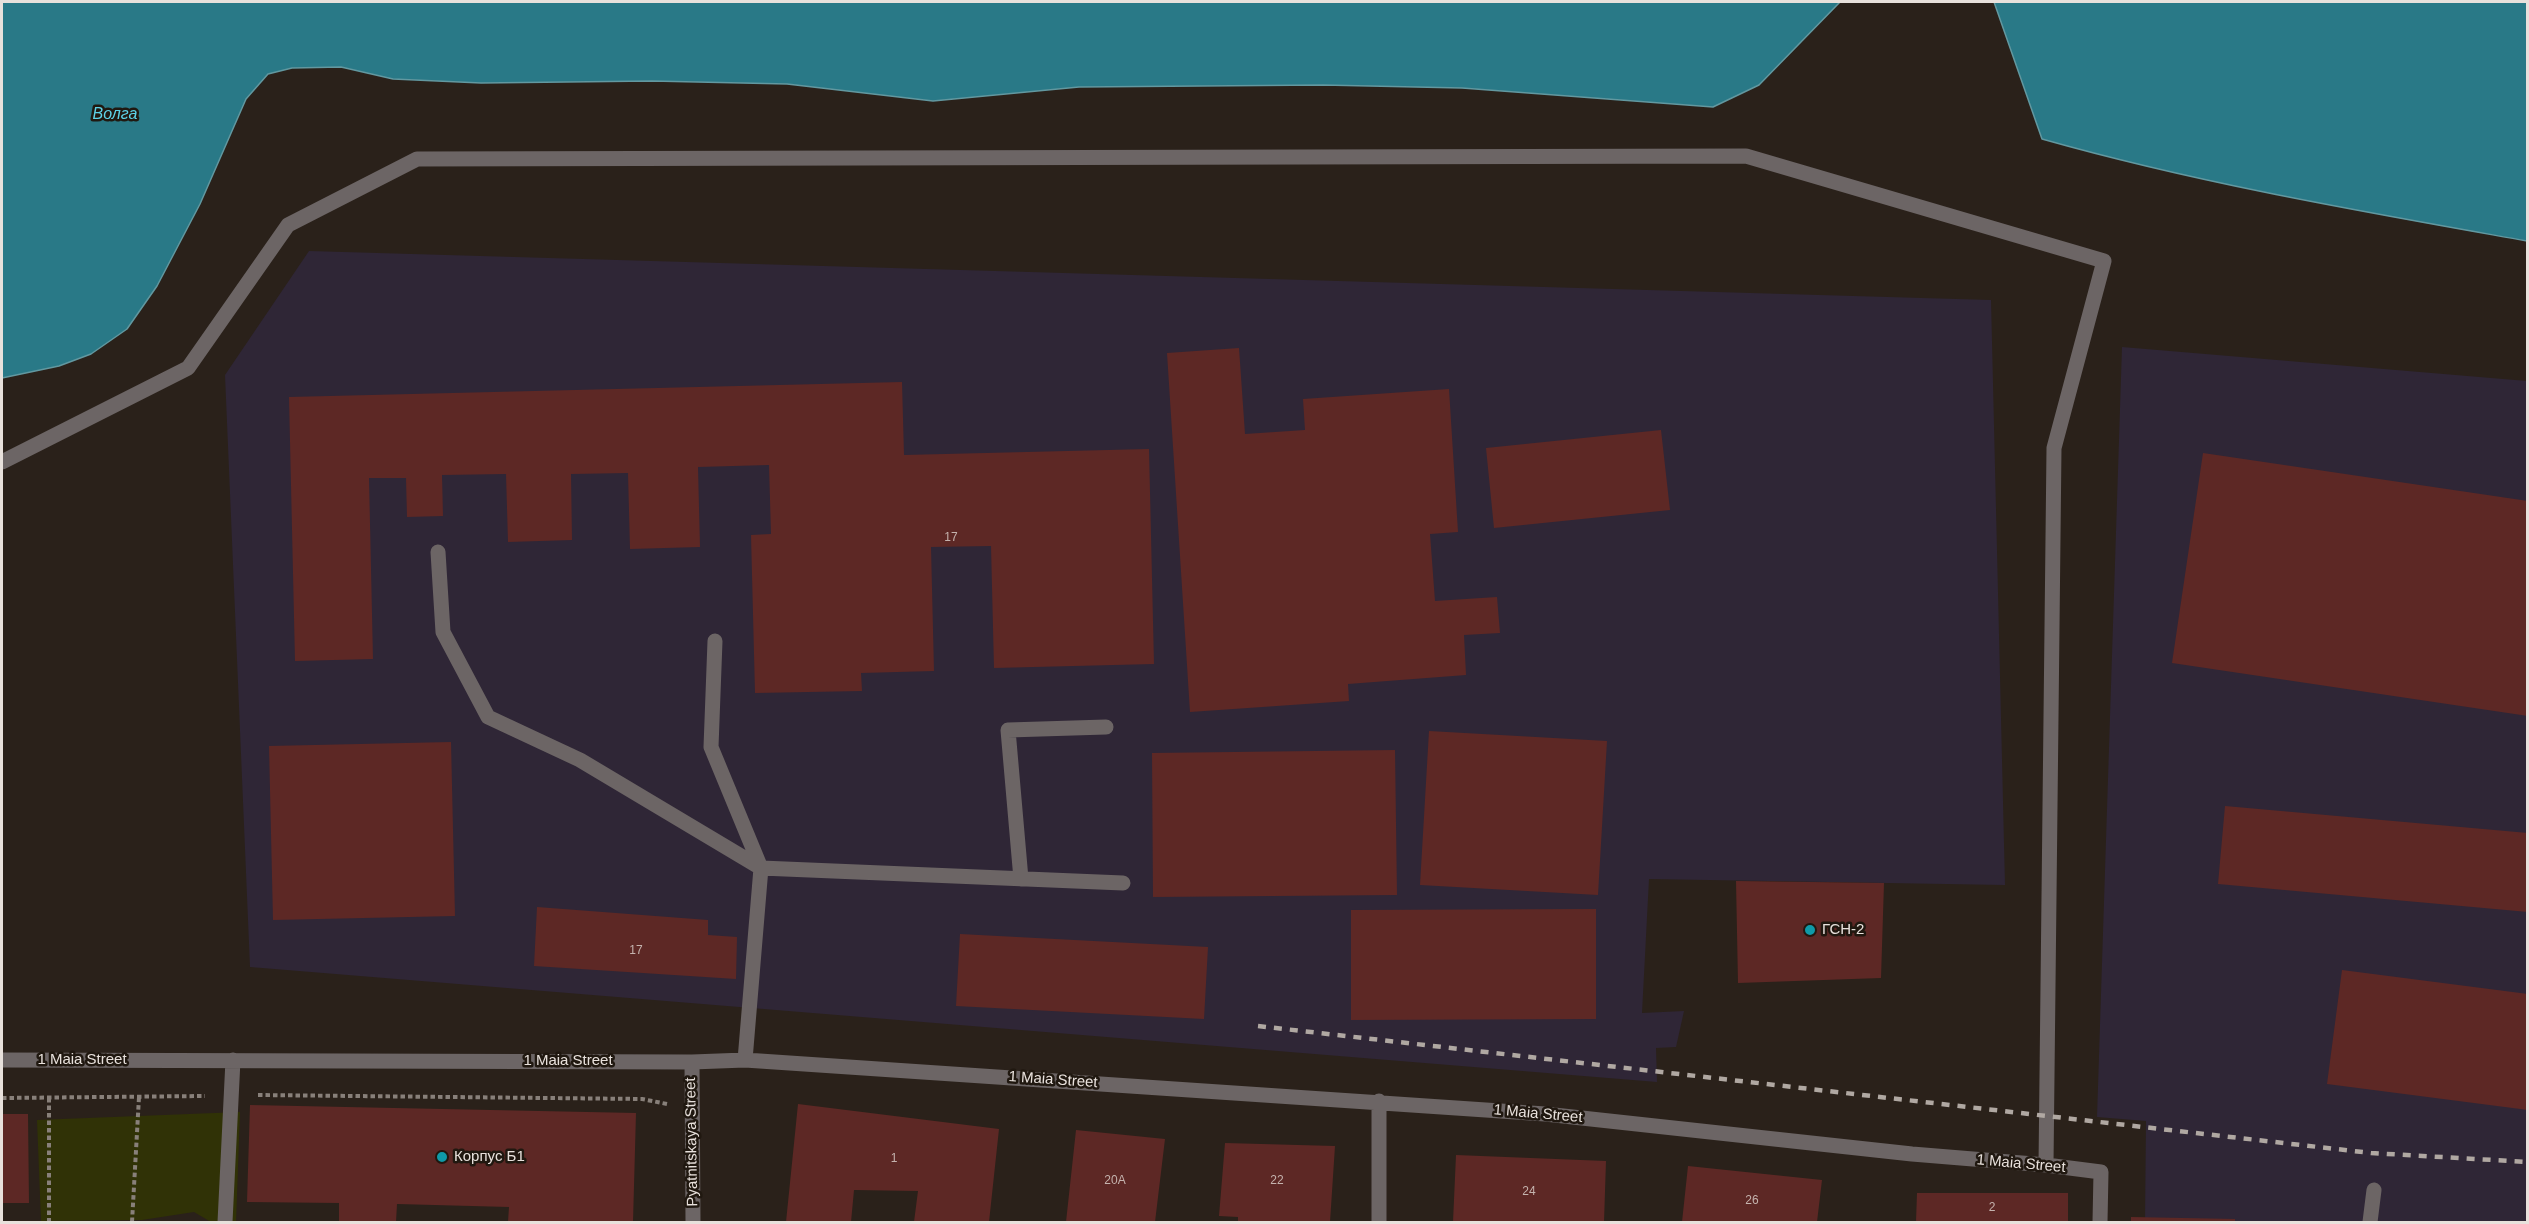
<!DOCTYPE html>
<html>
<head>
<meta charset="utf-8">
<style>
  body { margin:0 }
  #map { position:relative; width:2529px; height:1224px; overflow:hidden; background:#2a211a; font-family:Helvetica,sans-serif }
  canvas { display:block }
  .frame { position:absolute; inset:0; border:3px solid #e8e1dc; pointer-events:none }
</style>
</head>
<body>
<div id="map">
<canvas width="2529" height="1224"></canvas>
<div class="frame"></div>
</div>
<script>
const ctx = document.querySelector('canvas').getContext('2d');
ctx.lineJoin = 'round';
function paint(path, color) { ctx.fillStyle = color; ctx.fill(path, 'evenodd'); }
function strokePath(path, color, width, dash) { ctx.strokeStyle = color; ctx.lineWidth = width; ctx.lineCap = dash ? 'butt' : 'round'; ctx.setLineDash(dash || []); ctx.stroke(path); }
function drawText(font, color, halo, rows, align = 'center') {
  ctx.font = font + ' Helvetica,sans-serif'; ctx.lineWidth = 5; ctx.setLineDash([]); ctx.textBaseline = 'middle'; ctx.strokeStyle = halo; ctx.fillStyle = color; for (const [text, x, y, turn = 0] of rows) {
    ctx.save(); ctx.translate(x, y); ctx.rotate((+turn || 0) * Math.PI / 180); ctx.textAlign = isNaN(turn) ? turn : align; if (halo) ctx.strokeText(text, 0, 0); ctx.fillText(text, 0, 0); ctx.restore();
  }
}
const industrial = new Path2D(`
  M309,251L1991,300L2005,885L1649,879L1642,1013L1684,1011L1676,1047L1656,1048L1657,1082L250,967L225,375Z
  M2122,347L2527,381V1222H2145L2146,1121L2097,1117Z`);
const green = new Path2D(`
  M240,1112L236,1222H211L194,1212L142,1220L41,1221L37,1120Z`);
const water = new Path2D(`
  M2,2H1840L1759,85L1713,107L1462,88L1323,85L1079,87L933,101L787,84L652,81L481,83L393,79L341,67L292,68L268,74L246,99L200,204L157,286L127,329L91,354L59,366L2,378Z
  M1994,2H2527V241C2365,212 2201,184 2042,139Z`);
const building = new Path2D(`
  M1239,348L1245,434L1305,430L1303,399L1449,389L1458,532L1430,534L1435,601L1497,597L1500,633L1464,635L1466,675L1348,684L1349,701L1190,712L1167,353Z
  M902,382L904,455L1149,449L1154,664L994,668L991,546L931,547L934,671L861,673L862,691L755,693L751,535L771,534L769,465L698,467L700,547L630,549L628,473L571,474L572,540L508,542L506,474L442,475L443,516L407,517L406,478H369L373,659L295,661L289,397Z
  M1661,430L1670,510L1494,528L1486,448Z
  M2203,453L2528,501V716L2172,663Z
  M1429,731L1607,741L1598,895L1420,885Z
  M451,742L455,916L273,920L269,746Z
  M1395,750L1397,895L1153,897L1152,753Z
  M2225,806L2528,833V912L2218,884Z
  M1736,881L1884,883L1881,978L1738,983Z
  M537,907L708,920V935L737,937L736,979L534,966Z
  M1596,909V1019L1351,1020V910Z
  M960,934L1208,947L1204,1019L956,1006Z
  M2342,970L2528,994V1110L2327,1084Z
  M798,1104L999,1129L989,1222H914L918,1191L854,1190L851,1222H786Z
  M250,1105L636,1113L633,1222H508L509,1207L397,1204L396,1222H339V1203L247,1202Z
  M2,1114H28L29,1203H2Z
  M1076,1130L1165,1139L1155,1222H1066Z
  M1225,1143L1335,1146L1330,1222H1238V1217L1219,1216Z
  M1456,1155L1606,1161L1604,1222H1453Z
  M1688,1166L1822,1180L1817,1222H1682Z
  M1917,1193H2068V1222H1916Z
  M2131,1217L2235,1219V1222H2131Z`);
const path = new Path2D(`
  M258,1095L642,1099L667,1104
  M2,1098L205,1096
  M49,1098V1222
  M132,1222L139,1097`);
const minor = new Path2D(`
  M2,462L188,368L288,225L417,159L1746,156L2104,261L2054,448L2046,1165
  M438,552L443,632L488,717L580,760L761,868
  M715,641L711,747L761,868
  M1021,879L1008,730L1106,727
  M2,1060L692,1062L745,1060L1545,1114L1912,1154L2046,1165L2101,1172L2100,1222
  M745,1060L761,868L1123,883
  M692,1062L693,1222
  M1379,1101V1222
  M225,1222L233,1060
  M2370,1222L2374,1190`);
const rail = new Path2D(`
  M1258,1026L2371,1153L2528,1162`);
const markers = [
  [1810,930,6,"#0f9aa8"],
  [442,1157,6,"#0f9aa8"]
];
const numberNames = [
  ["17",951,538],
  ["17",636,951],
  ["1",894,1159],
  ["20А",1115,1181],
  ["22",1277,1181],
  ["24",1529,1192],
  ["26",1752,1201],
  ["2",1992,1208]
];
const poiNames = [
  ["ГСН-2",1822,930],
  ["Корпус Б1",454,1157]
];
const streetNames = [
  ["1 Maia Street",82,1060],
  ["1 Maia Street",568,1061],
  ["1 Maia Street",1053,1080,4],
  ["1 Maia Street",1538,1114,5],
  ["Pyatnitskaya Street",692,1142,-91],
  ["1 Maia Street",2021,1164,5]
];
const waterNames = [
  ["Волга",115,115]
];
paint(industrial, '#2f2636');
paint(green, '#303206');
paint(water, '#297987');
strokePath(water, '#6298a0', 1.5);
paint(building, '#5d2825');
strokePath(path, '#88807a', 4, [4.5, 3]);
strokePath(minor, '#6c6565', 15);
strokePath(rail, '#b0a8a2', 4.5, [8, 8]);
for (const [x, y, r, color] of markers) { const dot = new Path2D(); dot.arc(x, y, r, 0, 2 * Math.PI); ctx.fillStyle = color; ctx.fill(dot); strokePath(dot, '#201810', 2); }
drawText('12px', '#c5b3ae', null, numberNames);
drawText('15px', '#e8e1dc', '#201810', poiNames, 'left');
drawText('15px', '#e8e1dc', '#201810', streetNames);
drawText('italic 16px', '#5dd2e7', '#201810', waterNames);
</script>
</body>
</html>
